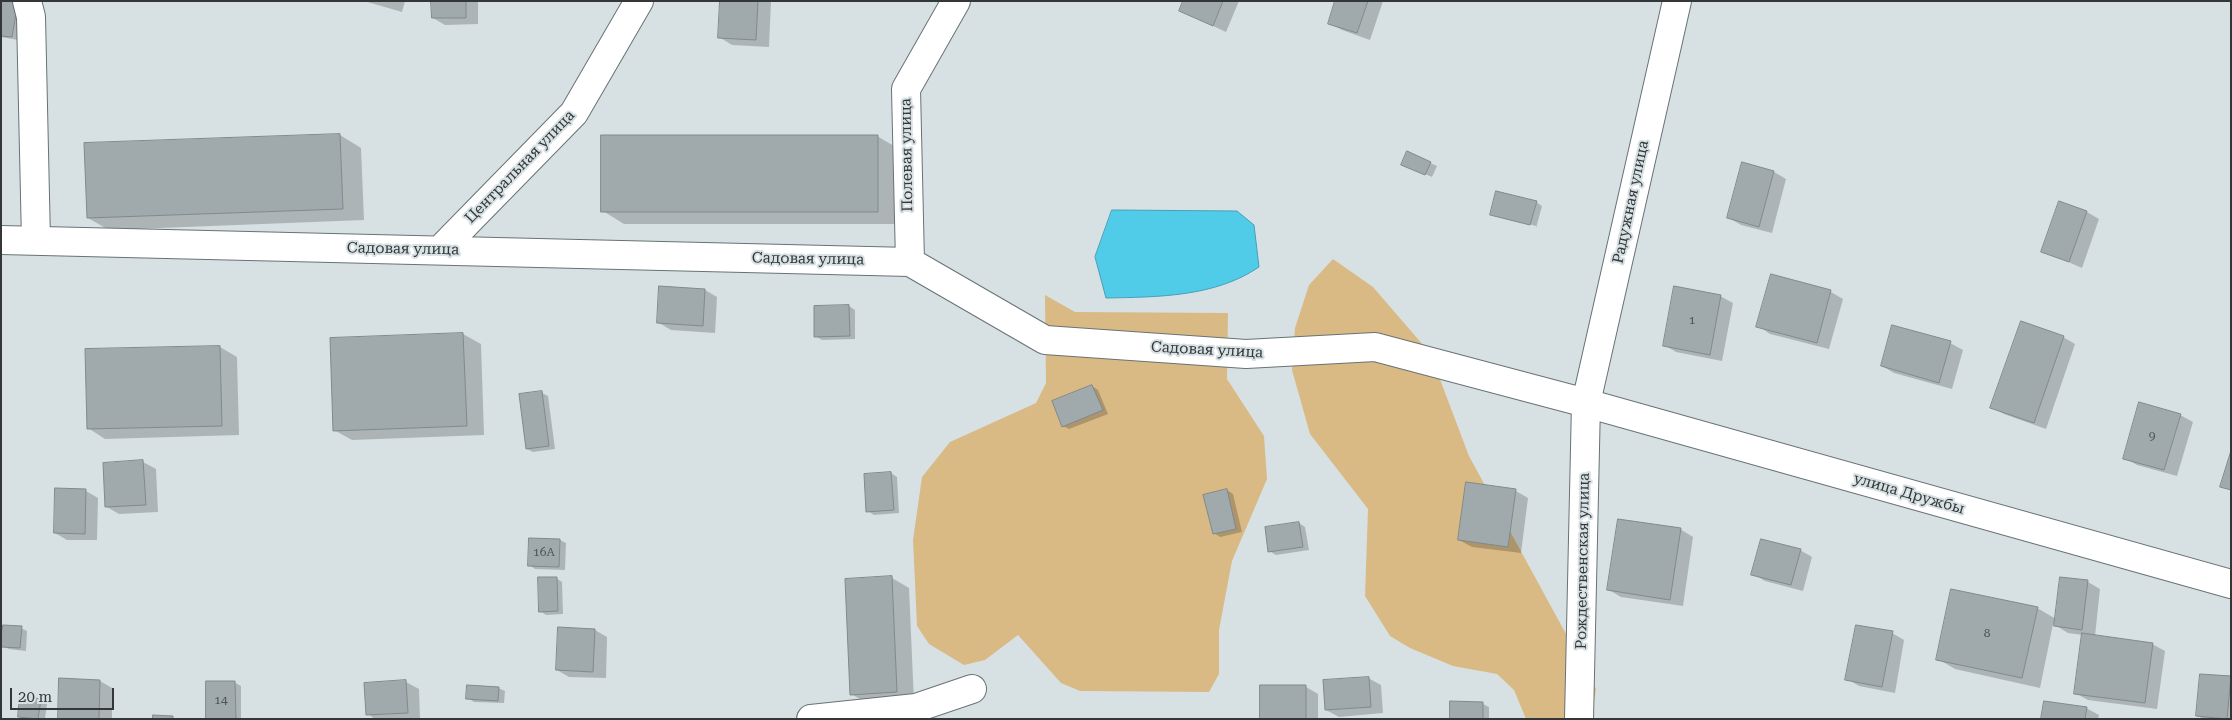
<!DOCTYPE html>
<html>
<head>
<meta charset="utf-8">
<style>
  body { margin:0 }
  #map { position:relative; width:2232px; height:720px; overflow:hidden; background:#d7e1e4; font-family:"Roboto Serif",serif }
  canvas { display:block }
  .frame { position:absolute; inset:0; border:2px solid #333738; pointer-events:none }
  .scale { position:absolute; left:10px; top:688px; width:104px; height:22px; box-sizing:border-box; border:2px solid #333738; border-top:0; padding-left:6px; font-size:15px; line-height:18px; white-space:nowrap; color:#333738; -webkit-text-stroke:4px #d7e1e4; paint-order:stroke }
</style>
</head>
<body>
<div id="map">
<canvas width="2232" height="720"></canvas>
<div class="frame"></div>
<div class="scale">20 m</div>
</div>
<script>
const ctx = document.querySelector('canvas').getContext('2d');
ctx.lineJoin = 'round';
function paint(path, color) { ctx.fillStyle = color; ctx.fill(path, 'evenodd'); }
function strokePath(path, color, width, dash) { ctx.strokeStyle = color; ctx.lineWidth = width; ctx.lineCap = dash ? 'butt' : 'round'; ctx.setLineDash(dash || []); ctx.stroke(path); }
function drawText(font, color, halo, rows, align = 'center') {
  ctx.font = font + ' "Roboto Serif",serif'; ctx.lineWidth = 4; ctx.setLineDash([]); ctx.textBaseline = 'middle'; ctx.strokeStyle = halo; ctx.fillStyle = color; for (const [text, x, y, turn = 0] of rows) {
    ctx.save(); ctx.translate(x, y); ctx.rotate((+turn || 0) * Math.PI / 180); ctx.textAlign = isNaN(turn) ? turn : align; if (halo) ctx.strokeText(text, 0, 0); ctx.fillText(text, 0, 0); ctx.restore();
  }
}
const green = new Path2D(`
  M1333,259L1373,287L1430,353L1469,456L1596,689L1591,719H1526L1514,690L1497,674L1453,666L1410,648L1390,636L1365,596L1368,509L1310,434L1292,370L1295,328L1309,285Z
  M1045,295L1075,312L1228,313L1227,379L1264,436L1267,479L1232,561L1219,630V674L1209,692L1080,691L1061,683L1018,635L985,660L964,665L929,644L917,626L913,540L922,477L950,442L1036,403L1046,383Z`);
const water = new Path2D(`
  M1112,210L1237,211L1254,225L1259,267C1215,297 1158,297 1106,298L1095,257Z`);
const shadow = new Path2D(`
  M1,1L18,3V40L1,37Z
  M364,1H405L402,12Z
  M432,1H478V24L445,25L433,18Z
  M721,1H771L769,47L732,45L719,37Z
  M1185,1H1239L1226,32L1181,11Z
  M1337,1H1383L1370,40L1342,30L1329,23Z
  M340,135L361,148L364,220L109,230L88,218Z
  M877,136L899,149V224H624L603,211Z
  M1408,153L1437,166L1432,177L1409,167Z
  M1774,172L1786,179L1772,233L1741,225L1729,218Z
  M1536,202L1542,206L1536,228V226L1491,214Z
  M2060,203L2087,212L2099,219L2082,268L2043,251Z
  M1772,276L1831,292L1843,299L1829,349L1770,334L1758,326Z
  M705,290L717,297L715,333L671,330L659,323Z
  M1720,296L1733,303L1722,361L1676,352L1664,345Z
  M849,306L855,310V339L822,340L815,336Z
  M463,334L481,344L484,435L352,440L334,430L331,339Z
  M2063,337L2075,344L2046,429L2004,414L1992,407Z
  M1950,343L1963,350L1952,389L1894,373L1882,366Z
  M220,347L237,357L239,435L105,439L88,428Z
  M1092,386L1098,390L1108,414L1069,429L1063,426Z
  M542,393L548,396L555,449L533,452L527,449Z
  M2180,415L2193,422L2177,476L2137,465L2125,458Z
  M143,462L156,469L158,512L119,514L107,507L104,464Z
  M891,473L897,477L899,513L874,515L868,511Z
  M1467,484L1516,491L1528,498L1521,553L1472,547L1459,540Z
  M1227,490L1233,494L1242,532L1220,537L1214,533Z
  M86,491L98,498L97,540H67L55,533Z
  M1299,523L1305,527L1309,550L1276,555L1269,551Z
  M1680,529L1693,537L1683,606L1621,597L1609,590Z
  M560,540L566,543L565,570L535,569L529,565Z
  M1800,550L1812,557L1803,591L1765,581L1753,574Z
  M556,578L562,582L563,614L546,615L540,611Z
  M892,578L909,588L914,702L869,704L851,694Z
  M2061,578L2088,582L2100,589L2095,636L2152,644L2165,651L2157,709L2088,700L2075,693L2083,635L2068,633L2053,624L2040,688L1955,669L1938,659L2037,608L2056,619Z
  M21,628L27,631L26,651L9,649L3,646Z
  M595,630L607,637L606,678L569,677L557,670Z
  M1892,633L1904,640L1895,693L1859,686L1847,679Z
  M1368,678L1381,685L1383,713L1339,717L1326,710Z
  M2231,678V719H2203L2198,716Z
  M60,680L100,681L112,688V719H59Z
  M234,682L241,686V719H208Z
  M406,682L419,689L420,719H375L368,714L366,684Z
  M1306,687L1318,694V719H1261Z
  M498,688L505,691L504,703L474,702L468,698Z
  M40,700L47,704L45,719H24L19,716Z
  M1483,704L1489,707V719H1451Z
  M2086,708L2099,715L2098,719H2042Z`);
const building = new Path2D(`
  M1,1L18,2L12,37L1,36Z
  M431,1H466V18H432Z
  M720,1H758L756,40L718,38Z
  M1183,1H1223L1213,26L1179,11Z
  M1335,1H1368L1357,33L1328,24Z
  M340,134L343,209L87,218L84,143Z
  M601,135H878V212H601Z
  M1407,151L1431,162L1425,175L1401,165Z
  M1742,162L1774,171L1759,227L1727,218Z
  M1496,191L1537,201L1530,225L1490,215Z
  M2059,201L2087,211L2069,262L2041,252Z
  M1771,274L1831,290L1817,343L1756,327Z
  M659,286L705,289L703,326L657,323Z
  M1674,286L1721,295L1710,355L1663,346Z
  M849,305L850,336L814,337V306Z
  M2021,321L2064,336L2034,423L1990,408Z
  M1892,325L1951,341L1939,383L1881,366Z
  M463,333L467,426L333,431L330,338Z
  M220,346L222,426L87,429L85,349Z
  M1092,385L1103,410L1062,427L1052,401Z
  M542,391L549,446L526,449L519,394Z
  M2139,402L2181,414L2164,470L2123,459Z
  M2231,451V490L2220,487Z
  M143,460L146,505L105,507L103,463Z
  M891,472L894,510L866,512L864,474Z
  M1466,482L1516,489L1508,547L1458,540Z
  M55,488L86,489L85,534L54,533Z
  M1227,489L1236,529L1213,534L1203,495Z
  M1618,519L1681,528L1670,600L1607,590Z
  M1299,522L1303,547L1268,552L1265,527Z
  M529,538L560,539L559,567L528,566Z
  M1761,539L1801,549L1791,585L1751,575Z
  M892,576L897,692L850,695L845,579Z
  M538,577H557L558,611L539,612Z
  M2060,577L2088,580L2082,630L2054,626Z
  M1951,589L2038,607L2022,678L1936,660Z
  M3,625L22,626L20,648L1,647Z
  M1856,625L1893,631L1882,687L1845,680Z
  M558,627L595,629L593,672L556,670Z
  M2082,633L2153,643L2145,703L2074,694Z
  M2200,674L2231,676L2227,719L2196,716Z
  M1369,677L1371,707L1325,710L1323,680Z
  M59,678L100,680L99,719H58Z
  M406,680L408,713L366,715L364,683Z
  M206,681H235L236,719H206Z
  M467,685L499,687L498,701L466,699Z
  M1260,685H1306V719H1260Z
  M20,696L41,699L38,719L18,717Z
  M1450,701L1483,702V719H1450Z
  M2044,701L2087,707L2085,719H2041Z
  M153,715L173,716V719H153Z`);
const minor = new Path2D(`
  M27,1L31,17L36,241
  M1,240L910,262L1045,340L1246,354L1375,347L1586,403L2231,584
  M440,250L574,113L639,1
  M910,262L906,89L956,1
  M811,719L916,708L972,689
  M1579,719L1586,403L1677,1`);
const numberNames = [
  ["1",1692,320],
  ["9",2152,436],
  ["16А",544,552],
  ["8",1987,633],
  ["14",221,700]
];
const streetNames = [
  ["Полевая улица",907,155,-91],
  ["Центральная улица",520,167,-46],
  ["Радужная улица",1631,202,-78],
  ["Садовая улица",403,249,1],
  ["Садовая улица",808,259,1],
  ["Садовая улица",1207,350,3],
  ["улица Дружбы",1909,494,16],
  ["Рождественская улица",1583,561,-89]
];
paint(green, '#d9ba85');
paint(water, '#50cce9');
strokePath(water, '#479fb4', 1);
paint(shadow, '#0003');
paint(building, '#a0aaad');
strokePath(building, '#80898b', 1);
strokePath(minor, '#697274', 30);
strokePath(minor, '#fff', 28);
drawText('12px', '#4e5455', null, numberNames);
drawText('15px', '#333738', '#d7e1e4', streetNames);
</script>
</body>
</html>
